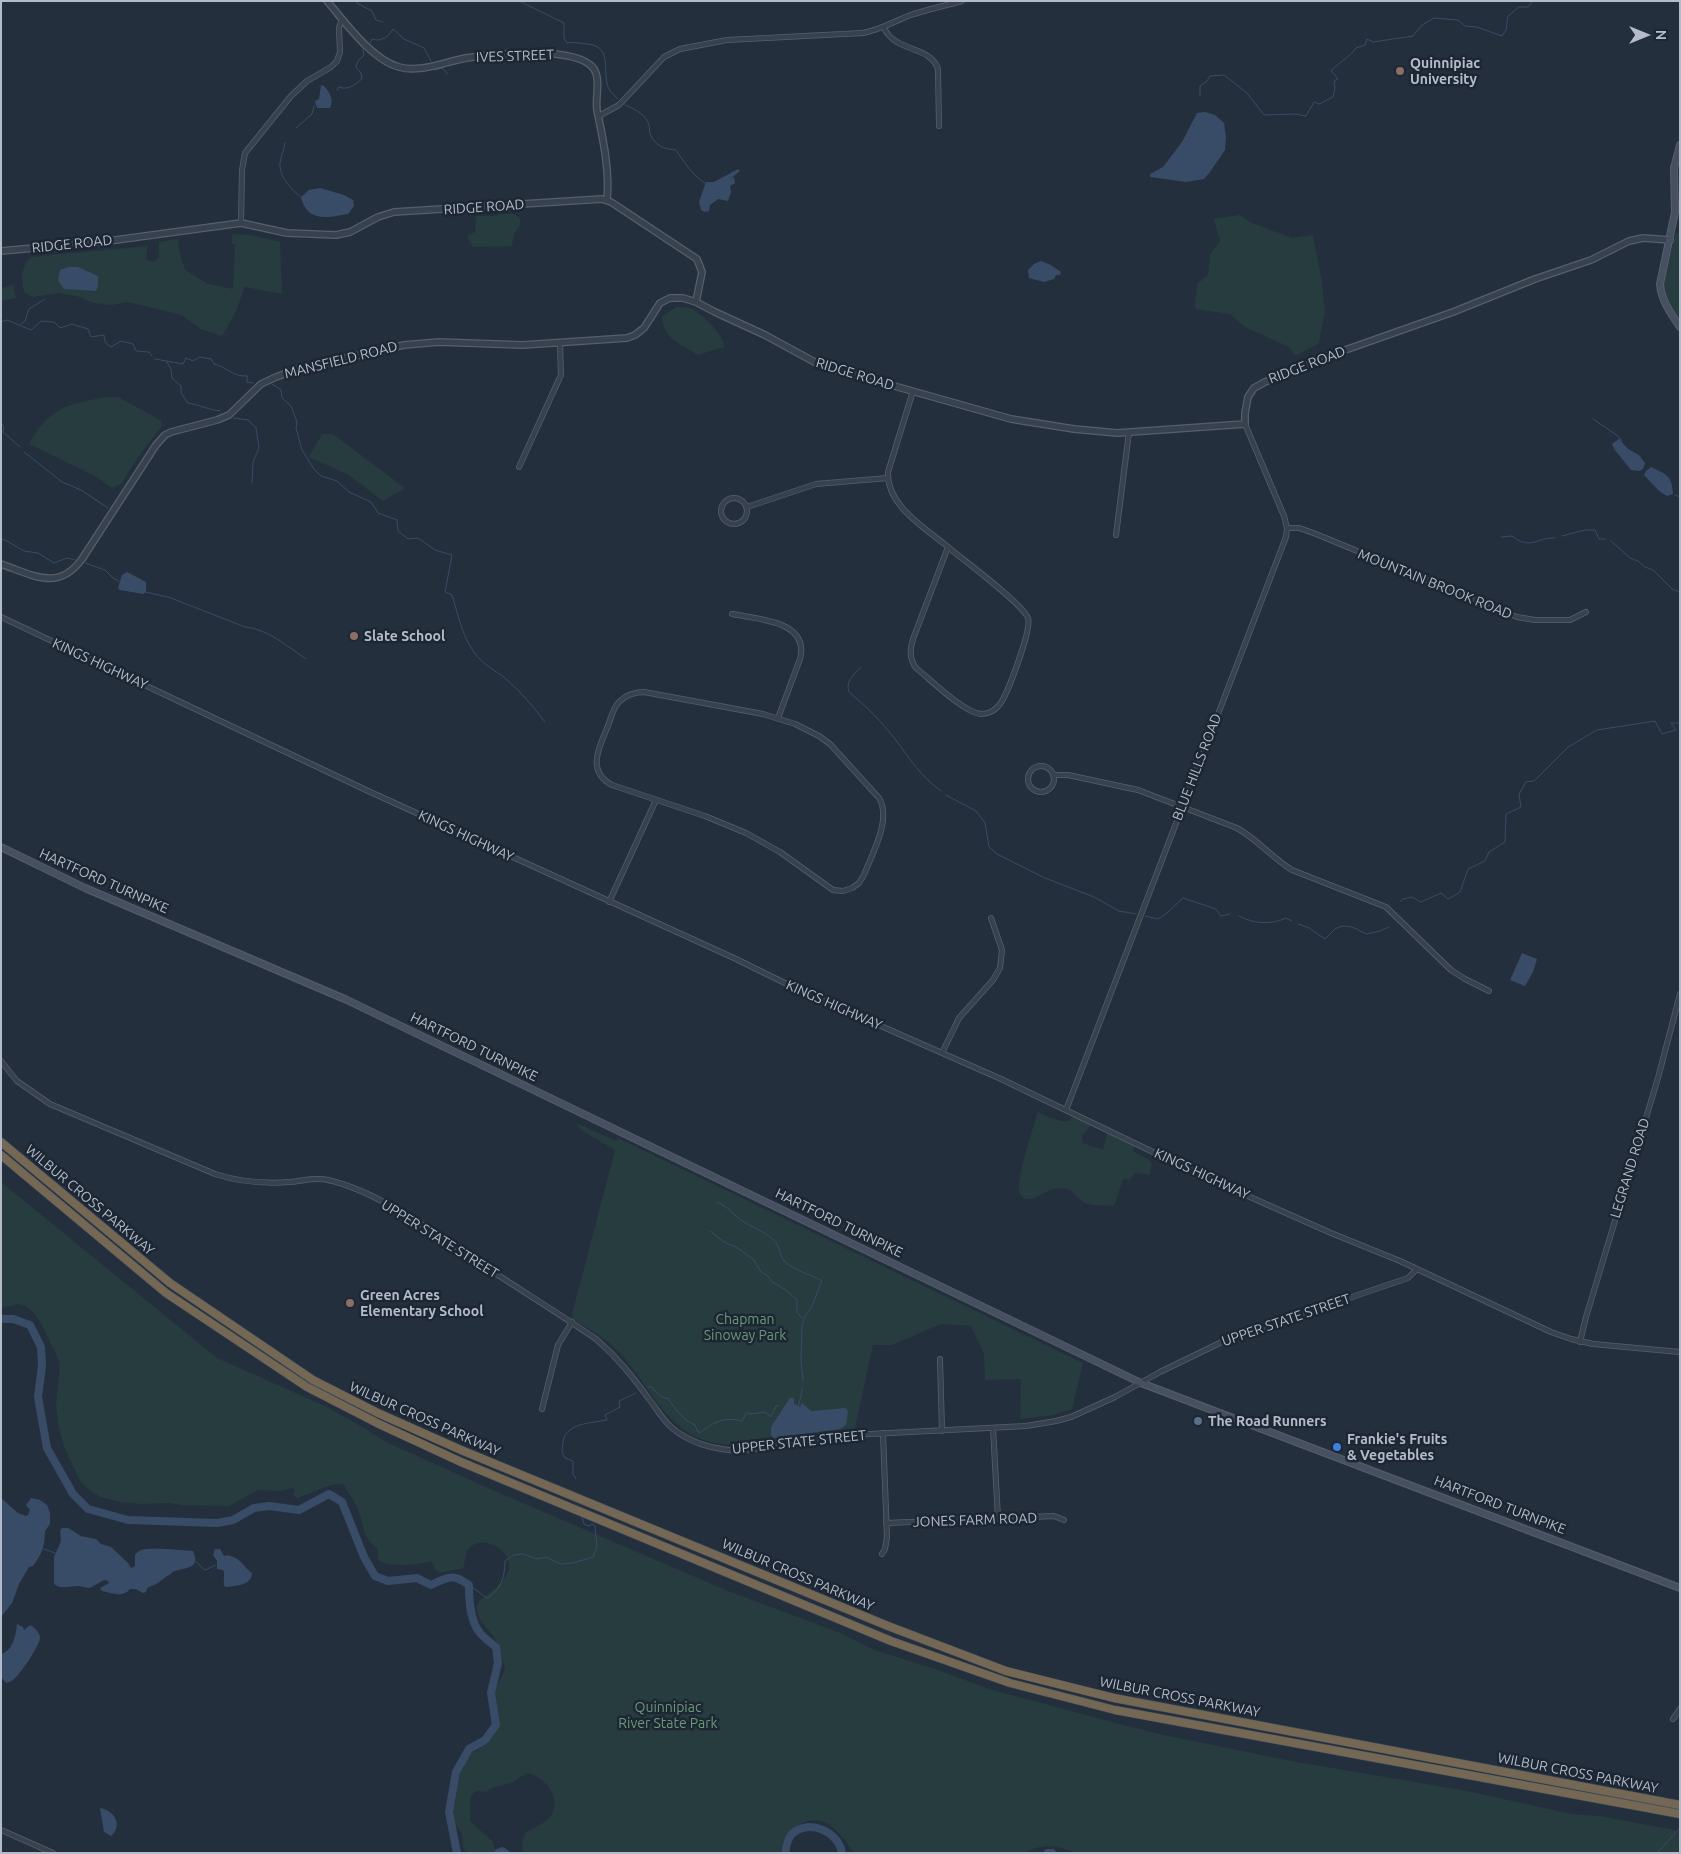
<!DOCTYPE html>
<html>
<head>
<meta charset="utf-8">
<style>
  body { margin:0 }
  #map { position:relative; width:1681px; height:1854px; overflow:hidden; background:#242f3e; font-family:Ubuntu,sans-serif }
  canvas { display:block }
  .frame { position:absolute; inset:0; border:2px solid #b4bcc9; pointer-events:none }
  .north { position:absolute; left:1621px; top:10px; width:50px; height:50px; -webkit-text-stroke:4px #1d2633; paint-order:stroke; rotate:90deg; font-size:14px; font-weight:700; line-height:20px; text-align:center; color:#b4bcc9 }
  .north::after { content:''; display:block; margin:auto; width:18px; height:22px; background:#b4bcc9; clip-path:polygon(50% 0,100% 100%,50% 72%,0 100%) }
</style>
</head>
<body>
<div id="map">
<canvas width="1681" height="1854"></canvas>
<div class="frame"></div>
<div class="north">N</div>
</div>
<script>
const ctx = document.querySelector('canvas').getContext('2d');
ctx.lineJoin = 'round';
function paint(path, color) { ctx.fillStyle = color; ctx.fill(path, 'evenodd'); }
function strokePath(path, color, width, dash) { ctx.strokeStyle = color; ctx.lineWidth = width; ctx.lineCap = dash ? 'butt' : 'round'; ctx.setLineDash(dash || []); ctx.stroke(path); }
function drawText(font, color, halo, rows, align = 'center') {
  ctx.font = font + ' Ubuntu,sans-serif'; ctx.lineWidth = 5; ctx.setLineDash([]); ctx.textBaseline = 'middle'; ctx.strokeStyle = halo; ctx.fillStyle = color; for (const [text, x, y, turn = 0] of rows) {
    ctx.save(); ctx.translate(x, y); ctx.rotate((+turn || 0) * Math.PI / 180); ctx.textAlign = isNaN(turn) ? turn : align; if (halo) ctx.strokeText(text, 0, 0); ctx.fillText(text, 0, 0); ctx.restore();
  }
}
const green = new Path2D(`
  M500,214H514L520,218V225L514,234L512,246L473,247L467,237L468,235L475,232L476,216H495Z
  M1240,215L1250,222L1292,238L1313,235L1322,282L1325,312L1319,343L1295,356L1289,347L1245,327L1230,314L1195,309L1197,284L1208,275L1210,254L1220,241L1214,219Z
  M1680,232V323L1666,300L1663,288L1675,234Z
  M232,234L250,235L280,242L282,294L245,287L235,313L222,336L201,329L181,315L128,302L112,305L93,303L80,297L59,293L31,297L24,292C21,278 21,269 30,257L148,246L146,259L153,262L159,258V242L178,239L180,254L185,270L208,284L233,289L235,244H232Z
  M13,285L16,298L1,301V288Z
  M676,307C681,307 687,307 692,309C703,315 725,335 724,348C715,348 707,353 698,355C681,345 663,338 662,317Z
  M107,397H118L162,421L161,427L139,456L121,484L112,488L95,476L29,444C49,407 68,404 107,397Z
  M322,434H332L341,440L405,488L383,501L347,474L309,457Z
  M1038,1112C1048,1117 1058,1122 1069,1121L1073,1116L1091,1125L1082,1136L1083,1143L1103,1150L1107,1133L1134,1146L1133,1151L1152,1162L1150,1175L1135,1173L1130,1180L1123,1179L1115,1204L1112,1206C1104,1205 1092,1206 1085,1203C1078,1200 1074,1191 1067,1189C1048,1185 1038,1201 1027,1199C1023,1198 1020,1195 1019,1191C1017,1176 1033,1128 1038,1112Z
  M576,1123L616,1141L618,1138L1083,1363L1072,1409L1053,1415L1020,1419L1021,1379L985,1380L984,1354L971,1326L941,1324L892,1345H873L855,1428L732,1445C668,1442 656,1392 618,1351C605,1337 587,1328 571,1318L615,1150L581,1130Z
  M1,1182L217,1358L327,1407L364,1428L384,1441L488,1488L728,1591L838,1632L875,1650L938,1670L989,1689L1123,1725L1164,1735L1291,1761L1462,1790L1572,1814L1600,1816L1680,1831V1853H1076C1058,1845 1042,1843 1024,1853H854C841,1834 824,1810 799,1825C787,1831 782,1840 780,1853H523L522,1841L526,1832C535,1827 547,1823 552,1814C562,1798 543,1775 527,1773L511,1783L492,1788L486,1792L477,1791L473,1793L470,1798V1821L492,1841L495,1849L493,1853H466L463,1846L462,1833L452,1820L462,1761C469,1752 480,1751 487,1742C505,1719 488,1711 495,1690C497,1683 503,1676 505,1669C502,1660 500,1651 497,1643C492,1630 479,1624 477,1610C476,1598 489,1595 496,1588C500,1584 506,1577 508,1572C517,1555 483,1530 468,1550C464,1555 466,1562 463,1568L441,1573L436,1570L431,1561C420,1565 388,1568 378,1560V1549C361,1535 365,1530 359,1512C355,1502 348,1492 343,1484L331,1485L298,1498L293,1496L295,1489L293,1488L281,1491L258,1490L229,1506L181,1505L169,1503L142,1504L120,1502L100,1497L87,1488L80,1481L65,1449L59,1429L56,1407L60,1363L41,1323L35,1314L26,1306L18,1304L1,1308Z`);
const water = new Path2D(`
  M321,85L324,86C330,93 334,99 330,108H317L315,101L319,99Z
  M1205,112L1215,115L1224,123L1226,137L1225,150L1210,172L1204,179L1186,182L1150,177V174L1163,167L1182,142L1197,113Z
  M738,169L740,171L730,179L734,177L735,183L730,186L731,192L728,201L718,199L710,205L709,211L705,212L701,210L699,202L706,182H714Z
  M320,188L344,195L353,200L354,206L348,214C327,218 307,222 301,197L309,190Z
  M1041,261L1051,265L1061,272L1060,275H1056L1054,279L1044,282L1029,278L1028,270L1034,264Z
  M69,267H78L98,276V286L96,291L64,289L58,280L60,270Z
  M1619,439L1628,449L1639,455L1645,463L1643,469L1639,471L1631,470L1615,450L1612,444Z
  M1651,467C1667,475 1672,475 1673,494L1667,496L1659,491L1644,475L1646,471Z
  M127,572L146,582V592L143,594L120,590L118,588L122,575Z
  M1522,953L1537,959L1533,972L1525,986L1510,980Z
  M790,1398H794V1404L800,1407L802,1403L811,1411L846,1408L848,1412L846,1425L840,1429L774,1438L771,1435V1427Z
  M1,1498L18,1513L26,1516L28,1515L30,1510L26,1505L31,1498L40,1500L47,1505L50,1513V1524L45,1531C45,1546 42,1554 33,1566L29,1567L19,1584L12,1603L1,1617Z
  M62,1528H68L81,1536L96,1539L101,1544L111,1547L128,1563L131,1568L135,1566V1555C136,1553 139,1551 141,1550C149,1547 184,1550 193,1551C202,1570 184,1567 172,1572L171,1574L167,1576L158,1583L147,1588L146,1592L143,1593L136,1589H130C123,1598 112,1593 102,1591L100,1588L109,1583L108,1581L104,1580L90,1588C86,1588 81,1586 78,1586C69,1586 61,1590 54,1584V1557L61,1541L60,1531Z
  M215,1549H220L224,1556L227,1555C243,1559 241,1565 252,1573C252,1586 234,1586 225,1587C222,1581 226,1576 223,1570L217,1569V1561L213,1555Z
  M17,1624L23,1627L24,1630L30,1625C35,1628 39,1632 40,1637C41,1644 19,1676 13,1680C11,1682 8,1682 6,1683L1,1677V1654C13,1651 16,1635 17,1624Z
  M100,1808C113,1810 124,1824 111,1836L104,1832Z`);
const stream = new Path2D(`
  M357,1V3L372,11L376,20L383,22
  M519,1L564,23V38L567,43C574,42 580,43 587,44C613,46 602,70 608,87C610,92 614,95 618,99
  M370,44L372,39C380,42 388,38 393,29L404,39L424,48L431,61
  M434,68L435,70L442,68L448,74
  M337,90L339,87C348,91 355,84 362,79L361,73L356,67L358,61L364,55L363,49
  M1200,96V86L1207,81L1210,76L1224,75L1247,93L1264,115L1295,114L1306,116L1314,102L1319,104L1333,97L1335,88L1334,81L1338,79L1331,71C1339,62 1350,57 1356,48L1365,45L1367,39L1373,42L1413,36L1422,25L1434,18L1458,20L1465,26L1477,27L1502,36L1506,30L1508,16L1519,7H1528L1533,1
  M625,105C634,109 643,113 648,122C650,126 649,130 650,134C655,146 665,149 676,150C683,161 694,177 705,183
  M296,128L312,114L314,106L315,105
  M285,143C284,150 281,156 280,163C279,176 291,190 301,197
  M1,322L7,320L31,330L41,321L54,322L60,328L72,324L88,329L91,337L104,335L105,342L111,347L121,341L133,344L136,351L149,352L152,356
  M21,324L25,321L29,309L45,299
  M155,359L183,364L186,358L193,361L200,357L211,359L214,364C227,367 233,377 247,376V382L253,383
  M167,362L171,369L172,378L181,386V393L188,403C200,405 209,410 220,411
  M272,384L281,390L282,398L291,406L297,422L296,428L302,450L314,469L321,476L337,481L349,492L371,502L378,513L397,520L398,531L408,539L418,538L435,550L452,555L445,592L452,595C458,614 462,636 474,652C482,664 495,670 506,679C521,692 533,706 545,722
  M234,418L248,420L256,428L259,448L253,462L252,483
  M1593,419L1618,436L1622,441
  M1,423L4,427L3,432L20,447
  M24,452L62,482L81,490L108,508
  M1675,495L1680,497
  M1562,536L1585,530H1595L1599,539H1606
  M1501,537L1512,536C1531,551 1537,537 1555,538
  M1,539L5,540L24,551L38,553L54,563L67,558L75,560
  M1611,541L1630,558L1638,561L1645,567L1653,570L1672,589L1680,592
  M85,563L105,570L113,578L119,581
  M146,592L171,598L245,627C267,629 287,646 306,659
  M861,667C855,674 845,681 849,692C866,706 882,722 895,739C910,759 921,777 941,791
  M946,795L976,811L985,823L989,847L997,854L1045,878L1094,897L1119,911L1136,914
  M1400,902L1403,899L1412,897L1421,902L1441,893L1448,899L1460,892L1468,869L1485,861L1489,852L1505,842L1506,814L1521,807L1519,794L1526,782L1534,781L1568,747L1597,730L1655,721L1662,734L1676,730L1671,723H1680
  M1145,916L1158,919L1167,913L1183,898L1216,909L1221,916L1230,914
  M1239,916C1254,924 1271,925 1286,918L1292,921
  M1298,924L1309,928L1325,939C1328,936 1331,933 1334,930C1344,922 1356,928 1366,934L1380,931L1389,927
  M717,1202C728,1206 734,1216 744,1222C754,1228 770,1234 777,1244C780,1249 780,1257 784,1261C795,1271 810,1274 822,1281L811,1308L806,1314L802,1326L801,1359L803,1381
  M710,1231L724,1242L736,1247L754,1260L761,1272L767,1275L772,1282L786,1290L797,1300V1312L803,1319
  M648,1387H651L663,1398H668C675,1409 683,1420 695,1425L698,1432C705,1432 699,1433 705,1429C717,1420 728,1417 742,1421L747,1412L750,1414L765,1412L771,1417L776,1406H778
  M798,1408C799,1401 802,1396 802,1388
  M576,1479L573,1474V1461L565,1458C561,1452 562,1449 563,1442C565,1423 592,1423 607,1420L605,1415L620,1407L619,1401L636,1393
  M44,1549L55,1553
  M196,1562L205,1570L216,1565
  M469,1585L487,1598C501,1590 505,1576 505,1561L514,1555L523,1554L537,1559L546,1557L561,1564L573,1563L593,1557L597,1547L595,1526L592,1524L589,1526L584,1524L582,1517
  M1657,1853L1680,1828`);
const river = new Path2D(`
  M1,1319H13L30,1325L41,1347L42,1366L38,1397L47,1448L73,1494L88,1509L128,1520L217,1523L233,1520L254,1508L269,1506L299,1510L329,1494L342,1502L364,1557L375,1576L388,1581L417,1578L431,1585C448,1577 453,1573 469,1585C469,1601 470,1621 480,1633C484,1638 491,1643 496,1647L498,1663L491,1693L496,1725L485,1740L469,1749L456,1772L449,1812L457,1853
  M498,1853L502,1851L505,1853
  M785,1853C786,1847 787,1839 792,1834C809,1818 839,1832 842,1853
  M1048,1853H1052`);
const minor = new Path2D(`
  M884,28C896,53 930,45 938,69L939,126
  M599,116L619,105L664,57L680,49L727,40L863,33C882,29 891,23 908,16C925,10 944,6 962,1
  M241,223L242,170L245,153L291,96L307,81L331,67L337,61L340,52L339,28L342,19
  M913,391L888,472C886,505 925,528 948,547
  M519,467L561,375L560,343
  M721 511a13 13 0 1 1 26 0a13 13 0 1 1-26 0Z
  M747,507L816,484L888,478
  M1287,528H1299L1316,534L1517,617L1535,620H1570L1586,612
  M1116,535L1129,432
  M948,547C963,560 1022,603 1028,618C1032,629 1008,693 1000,704C995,711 989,714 981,714C964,713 930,679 916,668C909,658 910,650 913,639Z
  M732,614C758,619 810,621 800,659L778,718
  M1,617L366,790L736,959L797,989L1001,1079L1205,1177L1331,1233L1400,1261L1551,1332L1571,1339L1593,1344L1680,1352
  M644,692L763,714L795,724L819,736L830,744L879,798C892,819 872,854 864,875L859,883L852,888L843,891L833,890L780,852L746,833L705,816L612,785C586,771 599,747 608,726C611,718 613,708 619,702C626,695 634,692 644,692Z
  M1028 779a13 13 0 1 1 26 0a13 13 0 1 1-26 0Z
  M1053,775H1068L1138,790L1237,828C1257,839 1272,858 1292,870L1386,907L1451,970L1465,979L1489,991
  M609,902L656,800
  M942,1053L959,1018L993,980L1000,968L1002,950L991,918
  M1,1061L17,1081L50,1104L215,1174C240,1182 265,1184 290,1182C303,1181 316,1177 328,1180C378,1191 438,1235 481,1264C519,1289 558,1313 596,1339C618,1358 632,1376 649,1399C656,1408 662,1419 671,1427C690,1444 717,1450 742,1451L851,1435L1026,1426L1056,1421L1071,1417L1115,1397L1160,1372L1228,1339L1408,1278L1417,1269
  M1066,1110L1286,537L1287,528L1284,516L1245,424
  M1580,1342L1586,1317L1658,1078L1680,994
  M940,1359L942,1431
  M542,1409L558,1345L572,1322
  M993,1428L998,1518
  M886,1523L1054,1516L1064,1520
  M882,1554L885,1549L887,1537L883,1433
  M1673,1719L1680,1709
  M1,1830L53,1853`);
const tertiary = new Path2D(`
  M327,1C345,22 372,60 399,67C420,73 444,62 466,58C492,54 578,45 594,69C601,80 595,98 597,110C603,139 610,171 607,200
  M1,251L101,242L241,223L287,233L336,235L350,232L378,217L394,212L602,199L611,202L697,259L702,272L696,302
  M1,564C33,575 58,592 82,559L156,445L165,435L171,432L217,420L229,415L261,384L276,377L298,369L404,345L439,342L523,345L627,338L635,335L644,328L660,303L670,298H683L696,302L715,312L765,335L820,365L1011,419L1074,429L1117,433L1245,424V413L1248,397L1254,388L1265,382L1331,355L1453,312L1535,279L1591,260L1629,241L1643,238L1670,240`);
const secondary = new Path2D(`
  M1680,145L1674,168L1675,212L1660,284C1661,300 1671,314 1680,327
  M1,847L85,888L347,1000L1141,1383L1680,1588`);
const motorway = new Path2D(`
  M1,1142L170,1283L313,1380L378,1413L461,1450L888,1626L1006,1671L1114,1698L1680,1805
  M1,1155L166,1293L307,1387L379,1424L461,1462L891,1641L1010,1683L1115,1710L1680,1814`);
const markers = [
  [1400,71,5,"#8d6e63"],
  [354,636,5,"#8d6e63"],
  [350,1303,5,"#8d6e63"],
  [1198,1421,5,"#5c6f8a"],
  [1337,1447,5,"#3f7fe0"]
];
const streetNames = [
  ["IVES STREET",515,56,-2],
  ["RIDGE ROAD",484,207,-4],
  ["RIDGE ROAD",72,244,-6],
  ["MANSFIELD ROAD",341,360,-14],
  ["RIDGE ROAD",1307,365,-21],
  ["RIDGE ROAD",855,374,17],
  ["MOUNTAIN BROOK ROAD",1435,584,22],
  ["KINGS HIGHWAY",100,664,25],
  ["BLUE HILLS ROAD",1197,767,-69],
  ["KINGS HIGHWAY",466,836,25],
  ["HARTFORD TURNPIKE",104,881,24],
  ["KINGS HIGHWAY",834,1005,24],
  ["HARTFORD TURNPIKE",474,1047,26],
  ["LEGRAND ROAD",1630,1168,-73],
  ["KINGS HIGHWAY",1202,1174,25],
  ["WILBUR CROSS PARKWAY",90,1200,40],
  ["HARTFORD TURNPIKE",839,1223,26],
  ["UPPER STATE STREET",440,1239,32],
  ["UPPER STATE STREET",1286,1320,-19],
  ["WILBUR CROSS PARKWAY",425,1419,24],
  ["UPPER STATE STREET",799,1442,-6],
  ["HARTFORD TURNPIKE",1500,1505,21],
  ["JONES FARM ROAD",975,1520,-2],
  ["WILBUR CROSS PARKWAY",798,1575,23],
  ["WILBUR CROSS PARKWAY",1180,1697,11],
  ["WILBUR CROSS PARKWAY",1578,1773,11]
];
const poiNames = [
  ["Quinnipiac",1410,63],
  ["University",1410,79],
  ["Slate School",364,636],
  ["Green Acres",360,1295],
  ["Elementary School",360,1311],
  ["The Road Runners",1208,1421],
  ["Frankie's Fruits",1347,1439],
  ["& Vegetables",1347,1455]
];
const parkNames = [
  ["Chapman",745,1319],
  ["Sinoway Park",745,1335],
  ["Quinnipiac",668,1707],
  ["River State Park",668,1723]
];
paint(green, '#263c3f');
paint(water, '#394c67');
strokePath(stream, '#394c67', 1);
strokePath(river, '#394c67', 8);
strokePath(minor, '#565f6c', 6);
strokePath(tertiary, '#565f6c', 8);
strokePath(secondary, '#565f6c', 8);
strokePath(motorway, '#434c59', 9);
strokePath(minor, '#38414e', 4.5);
strokePath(tertiary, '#38414e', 5.5);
strokePath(secondary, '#465061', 6);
strokePath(motorway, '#746855', 8);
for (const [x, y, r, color] of markers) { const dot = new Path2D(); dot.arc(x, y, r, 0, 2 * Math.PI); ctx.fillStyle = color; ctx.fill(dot); strokePath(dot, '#1d2633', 2); }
drawText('14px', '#b4bcc9', '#1d2633', streetNames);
drawText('bold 14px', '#b4bcc9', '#1d2633', poiNames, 'left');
drawText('14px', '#6b9a76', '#1d2633', parkNames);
</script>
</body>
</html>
